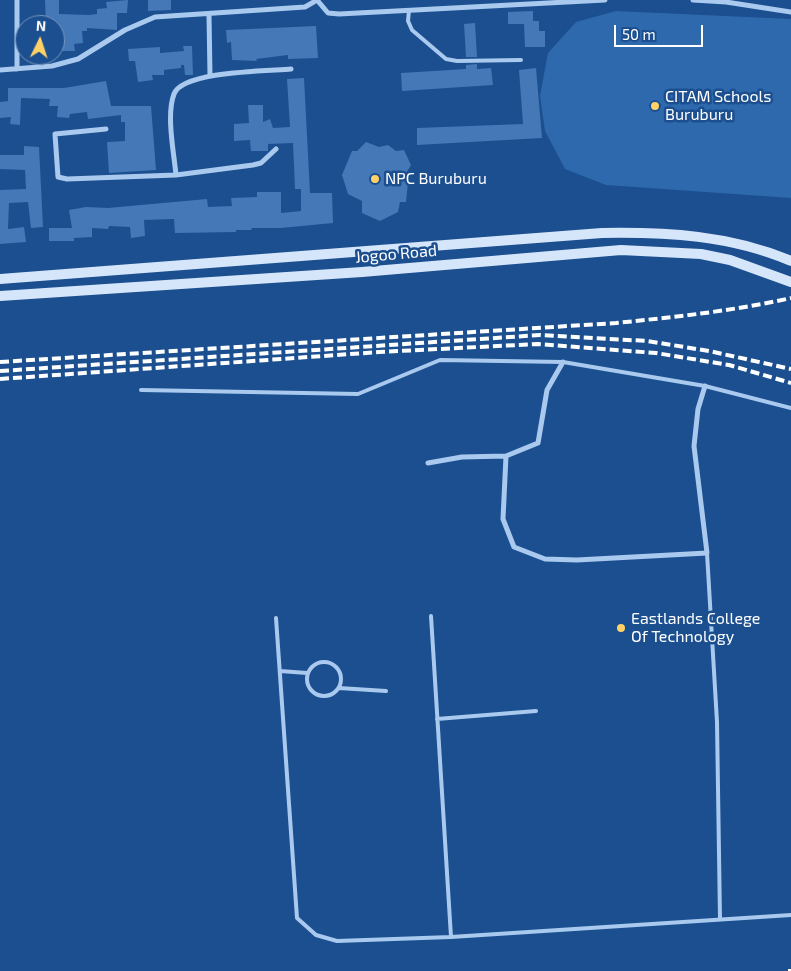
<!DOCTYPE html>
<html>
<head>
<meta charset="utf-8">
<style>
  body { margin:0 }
  #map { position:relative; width:791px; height:971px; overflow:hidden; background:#1b4f8f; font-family:"Exo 2",sans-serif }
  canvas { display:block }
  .north { position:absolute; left:15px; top:15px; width:50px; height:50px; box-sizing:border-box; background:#1b4f8f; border:1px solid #7695bc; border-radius:50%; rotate:4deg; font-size:14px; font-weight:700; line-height:20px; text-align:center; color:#fff }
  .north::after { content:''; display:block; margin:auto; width:18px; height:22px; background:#ffd166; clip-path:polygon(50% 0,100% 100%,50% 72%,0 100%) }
  .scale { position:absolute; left:614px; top:25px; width:89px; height:22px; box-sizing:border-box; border:2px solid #fff; border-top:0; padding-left:6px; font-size:15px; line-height:18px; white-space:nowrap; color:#fff; -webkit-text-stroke:4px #1b4f8f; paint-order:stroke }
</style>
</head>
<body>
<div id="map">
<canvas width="791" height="971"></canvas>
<div class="north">N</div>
<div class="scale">50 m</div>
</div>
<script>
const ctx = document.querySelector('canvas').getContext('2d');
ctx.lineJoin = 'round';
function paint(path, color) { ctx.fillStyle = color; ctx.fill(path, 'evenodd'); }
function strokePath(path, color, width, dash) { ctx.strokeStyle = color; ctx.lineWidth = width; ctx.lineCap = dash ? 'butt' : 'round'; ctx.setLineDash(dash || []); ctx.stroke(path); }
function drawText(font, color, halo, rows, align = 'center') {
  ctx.font = font + ' "Exo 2",sans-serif'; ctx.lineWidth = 5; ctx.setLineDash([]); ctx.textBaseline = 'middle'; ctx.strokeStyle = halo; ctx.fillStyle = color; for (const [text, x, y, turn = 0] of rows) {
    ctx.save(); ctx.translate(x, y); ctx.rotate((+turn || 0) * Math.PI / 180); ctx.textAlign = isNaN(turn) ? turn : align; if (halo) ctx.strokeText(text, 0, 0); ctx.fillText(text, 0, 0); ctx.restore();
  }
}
const green = new Path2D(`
  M616,11L791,19V198L606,185L565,169L545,131L540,96L548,53L576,22Z`);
const building = new Path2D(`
  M45,0H59V14L89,15L97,14V9L107,8L106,2L128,0L127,13H117V30L87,28V31H82L83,43L74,44L75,51H55V25H46Z
  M148,0H171V10L148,11Z
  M533,11V21H539V31H545V47H525L524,24H508V12Z
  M475,23L477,57H466L464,24Z
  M316,26L318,58L288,59V55L256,59L257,61L232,60L231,42L227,43L226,30Z
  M183,46H192L193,75H185L184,65H181V68L164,70V75H152L153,80L138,82L135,61H129L128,49L160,47V53L184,51Z
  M477,64V69L491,68L493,85L402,91L401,73L466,69V65Z
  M536,68L542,138L417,145V128L523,124L519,70Z
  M304,78L310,193H332L333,223L281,228H252L251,230H236V232L175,233L174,219L144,220L145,236L131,238L130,227L109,226L108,229L92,228V237L74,238V241H49V228H72L69,210L86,207L108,208L207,199L208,207L232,206L231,198L257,197V192H281V213L301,211V189H295L293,143L268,144V151H251L250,140L234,141V124L249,123L248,105H263V122L270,119L273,128L290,127L287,79Z
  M106,81L111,106H151L156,170L109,173L107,142L125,141V122H121V115L88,119L87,112L70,114L69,118L57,117L58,106H49L50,99L21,98L20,125L10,124L11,117L0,118V102L8,101V88H64Z
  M366,142L379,147L388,145L396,151L404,150L411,165L405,175L408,182L406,202H400L398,212L380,221L362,213V201L348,194L342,175L352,151H357Z
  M24,146L39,147L43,227L31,228L28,202L9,203L8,229L24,227L26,242L0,244V190L26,189L25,170L0,169V155H24Z`);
const service = new Path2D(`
  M409,10L408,21L412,30L446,59L457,61L521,60
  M141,390L358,394L440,360L563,362L705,386L791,408
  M707,553L717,722L720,919
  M431,616L451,937
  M276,618L297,918L316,935L337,941L451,937L791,915
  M307 679a17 17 0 1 1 34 0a17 17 0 1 1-34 0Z
  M280,671L307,673
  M339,688L386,691
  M437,719L536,711`);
const minor = new Path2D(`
  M693,0L726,2L791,12
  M209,15L210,76
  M17,69V0
  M0,70L52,66L78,59L125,30L155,17L305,7L317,0L328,13L339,14L605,0
  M106,129L55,134L58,177L67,179L176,175L253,165L261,163L276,149
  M176,175C174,153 166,115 174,94C183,71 267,71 291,69
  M506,456L503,519L514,547L545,559L577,560L707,553L694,446L698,409L705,386
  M428,463L462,457L506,456L538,443L547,390L563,362`);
const secondary = new Path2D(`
  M0,279L602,233C667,232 730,235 791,261
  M0,296L362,272L621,250L701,254L730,260L791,282`);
const rail = new Path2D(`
  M0,362L616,323C675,317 733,311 791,298
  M0,371L540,335L647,341L709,351L791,369
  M0,379L379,352L538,344L656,353L729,365L791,383
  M788,971H791`);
const markers = [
  [655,106,5,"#ffd166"],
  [375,179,5,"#ffd166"],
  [621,628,5,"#ffd166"]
];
const poiNames = [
  ["CITAM Schools",665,97],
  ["Buruburu",665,115],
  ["NPC Buruburu",385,179],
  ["Eastlands College",631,619],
  ["Of Technology",631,637]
];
const streetNames = [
  ["Jogoo Road",396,254,-5]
];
paint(green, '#2e69ad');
paint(building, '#4478b7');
strokePath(service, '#a9c9ee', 4);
strokePath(minor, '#a9c9ee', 5);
strokePath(secondary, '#d6e6fa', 10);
strokePath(rail, '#fff', 4, [9, 4]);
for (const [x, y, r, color] of markers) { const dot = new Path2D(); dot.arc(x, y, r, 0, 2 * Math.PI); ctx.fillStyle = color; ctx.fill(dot); strokePath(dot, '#1b4f8f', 2); }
drawText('16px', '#fff', '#1b4f8f', poiNames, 'left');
drawText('16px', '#fff', '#1b4f8f', streetNames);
</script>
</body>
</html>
